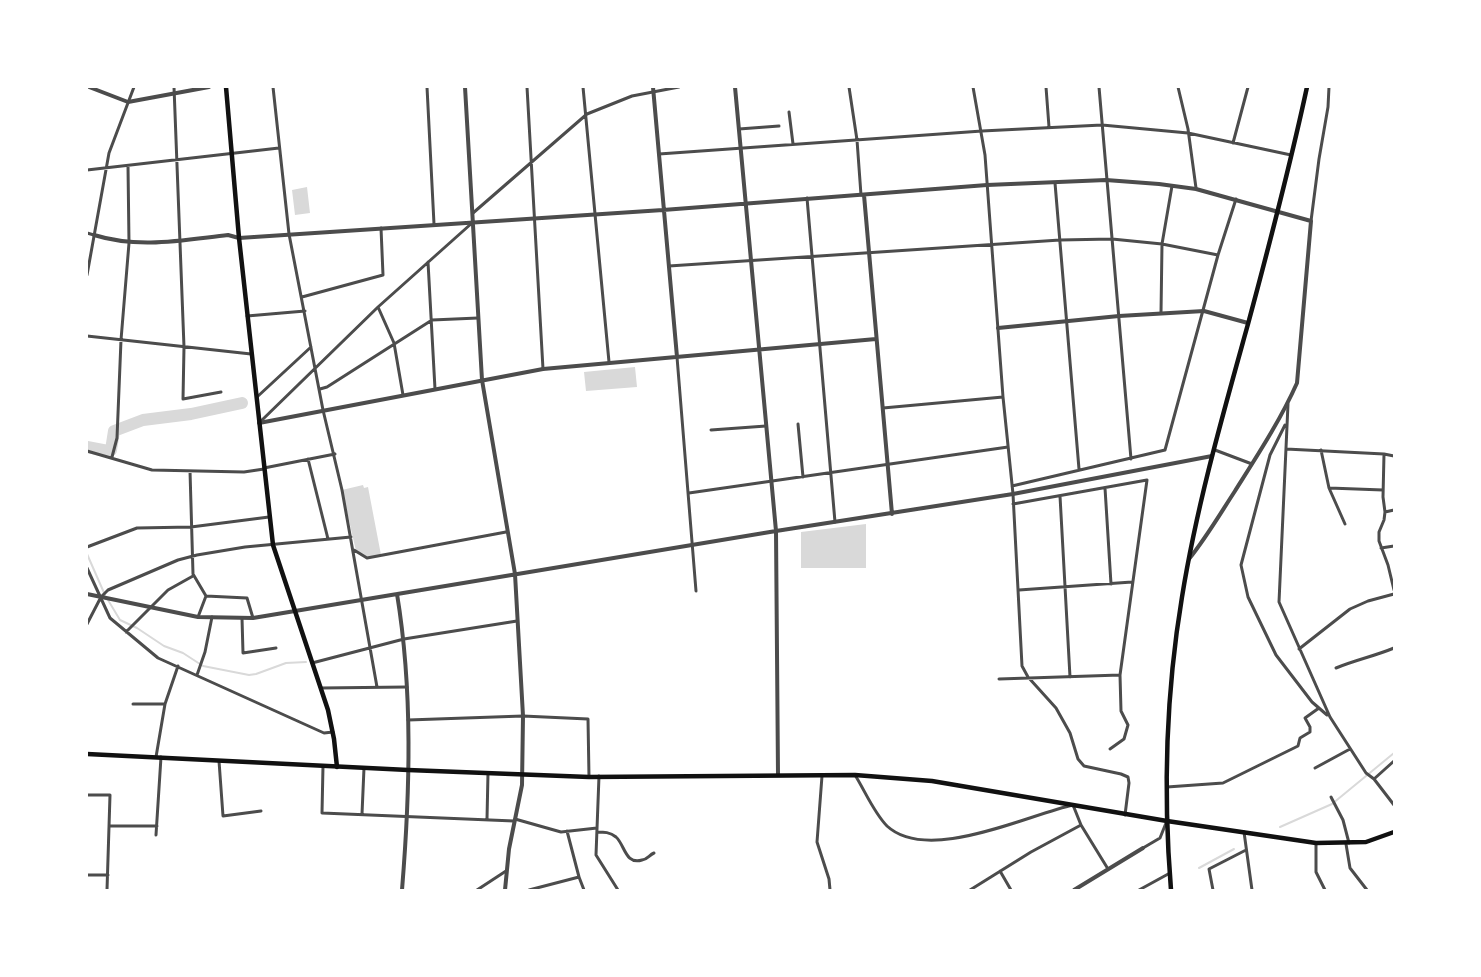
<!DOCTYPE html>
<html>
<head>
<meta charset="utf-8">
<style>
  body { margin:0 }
  #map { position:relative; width:1481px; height:977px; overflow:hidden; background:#fff; font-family:Roboto,sans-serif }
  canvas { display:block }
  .frame { position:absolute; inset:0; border:88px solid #fff; pointer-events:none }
</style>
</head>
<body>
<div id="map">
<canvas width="1481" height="977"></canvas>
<div class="frame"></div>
</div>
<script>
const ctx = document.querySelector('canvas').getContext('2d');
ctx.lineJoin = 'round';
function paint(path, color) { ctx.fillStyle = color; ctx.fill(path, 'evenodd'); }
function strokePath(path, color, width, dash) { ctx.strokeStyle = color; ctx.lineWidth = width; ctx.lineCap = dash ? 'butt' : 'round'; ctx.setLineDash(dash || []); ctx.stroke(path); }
const water = new Path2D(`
  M307,187L310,213L295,215L292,190Z
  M635,367L637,387L586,391L584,372Z
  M363,485L364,488L368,487L381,555L369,558L356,551L342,490Z
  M866,524V568H801V532Z`);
const stream = new Path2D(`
  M87,554L105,595
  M108,600L120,620L137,628L164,646L183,653L203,666L249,675L256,674L286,663L306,662
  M1280,827L1332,804L1394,753
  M1199,868L1234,849`);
const river = new Path2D(`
  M87,447L108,451L111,450L114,431L143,420L191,414L242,403`);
const minor = new Path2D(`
  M174,87L184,347L183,399L221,392
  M273,87L289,234L323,410L342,490L377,687
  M427,87L434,224
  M527,87L543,369
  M583,87L609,362
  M849,87L857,140L861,195
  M973,87L985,155L1003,397L1013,494L1022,666L1028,677L1056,708L1070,733L1078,759L1084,766L1121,774L1128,777L1129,783L1125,815
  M1046,87L1049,127
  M1099,87L1131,459
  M1178,87L1188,129L1196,188
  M789,112L793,144
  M739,129L779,126
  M1233,143L1248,87
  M659,154L982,131L1102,125L1188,133L1291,155
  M87,170L279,148
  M1055,183L1079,469
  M807,198L835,522
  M473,213L587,114L632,96L679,87
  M1311,221L1319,159L1328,107L1329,87
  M87,233L94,235
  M428,262L435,389
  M669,266L1060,240L1112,239L1162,244L1218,255
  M87,275L109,153L134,87
  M302,297L383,275L381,228
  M378,307L394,343L403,395
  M1161,313L1162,244L1172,186
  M247,316L305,311
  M87,336L251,354
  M677,357L696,591
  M320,389L327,387L432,320L478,318
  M257,397L311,347
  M1288,404L1279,602L1330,717L1366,773L1374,779L1394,805
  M883,408L1003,397
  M260,422L378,307L472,223
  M798,424L803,477
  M1285,425L1270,455L1241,565L1248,597L1276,655L1312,702L1327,715
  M711,430L766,426
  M1286,449L1384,454L1394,456
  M1215,450L1252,464
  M1321,450L1329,488L1383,490
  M87,451L152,470L244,472L264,469
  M1384,454L1383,497L1385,512L1384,520L1379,532V541L1388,565L1394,590
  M112,457L117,438L121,340L129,243L128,166
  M308,459L328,539
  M264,468L335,454
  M190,471L193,574L206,596L198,617
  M1012,486L1165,450L1218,255L1236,199
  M1105,488L1111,584
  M1329,488L1345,524
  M689,493L1008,447
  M1060,496L1070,677
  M1385,512L1394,510
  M87,547L137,528L191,527L269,517
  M1381,548L1394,546
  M354,550L367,558L506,532
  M87,568L110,618L158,658L324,733L333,732
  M1019,590L1132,582
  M206,596L247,598L253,618
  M242,618L243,653L276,648
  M87,624L101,597L108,590L178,560L197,555L245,547L351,537
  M126,632L168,590L193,576
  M1299,649L1350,609L1368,601L1394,594
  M312,663L404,639L517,621
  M1336,668C1355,660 1375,656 1394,648
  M197,675L205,652L212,617
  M999,679L1120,675L1147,480L1013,504
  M321,688L407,687
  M133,704H165
  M408,720L523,716L588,719L589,777
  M1110,749L1124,739L1128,725L1121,711L1120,675
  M156,757L165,704L178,666
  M219,761L223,816L261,811
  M323,766L322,813L514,821
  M1315,768L1350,749
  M855,775C865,791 874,813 887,826C928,864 1027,815 1073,805L1081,825L1108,869
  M599,776L596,855L618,890
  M822,776L817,842L829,879L830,890
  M1374,779L1394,761
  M1167,787L1223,783L1298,746L1300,738L1310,732V727L1305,718L1319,708
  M87,795H110L107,890
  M1331,797L1343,820L1349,843
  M362,814L364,768
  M487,819L488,773
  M515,819L561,832L597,828
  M109,826H157
  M567,831L579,877L584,890
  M597,832C604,832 610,832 616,837C625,845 625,865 642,860C648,859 649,855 654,853
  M1244,832L1252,890
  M156,835L161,757
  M1316,843V872L1325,890
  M1346,844L1350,868L1367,890
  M1143,848L1160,838L1166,823
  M1000,871L1011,890
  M87,875H108
  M477,890L506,871
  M529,890L579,877
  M970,890L1031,852L1081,825
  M1139,890L1170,873
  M1213,890L1209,869L1246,850`);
const tertiary = new Path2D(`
  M89,87L128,102L209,87
  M465,87L482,380L515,574L523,716L522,785L509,849L505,890
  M653,87L677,357
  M735,87L776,531L778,775
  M864,195L892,514
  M94,235C139,249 183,240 228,235L239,238L663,210L987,185L1106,180L1159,184L1196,189L1311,221L1297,383C1280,421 1257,456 1235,491C1220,514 1206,538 1189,559
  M998,328L1119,316L1204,311L1248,323
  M259,423L543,369L876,339
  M87,594L198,617L253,618L776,531L1013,494L1212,456
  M397,594C413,691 410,792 402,890
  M1074,890L1143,848`);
const secondary = new Path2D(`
  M226,87L239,238L273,545L328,710L334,739L337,767
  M1171,890C1163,792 1166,693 1182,597C1197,504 1223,414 1248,324C1269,246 1290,166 1307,87`);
const primary = new Path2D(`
  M87,754L408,770L589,777L855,775L932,781L1167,821L1316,843L1366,842L1394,832`);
paint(water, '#d9d9d9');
strokePath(stream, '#d9d9d9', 2);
strokePath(river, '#d9d9d9', 12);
strokePath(minor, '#4c4c4c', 3);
strokePath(tertiary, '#4c4c4c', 4);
strokePath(secondary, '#111', 4.5);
strokePath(primary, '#111', 4.5);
</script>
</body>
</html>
